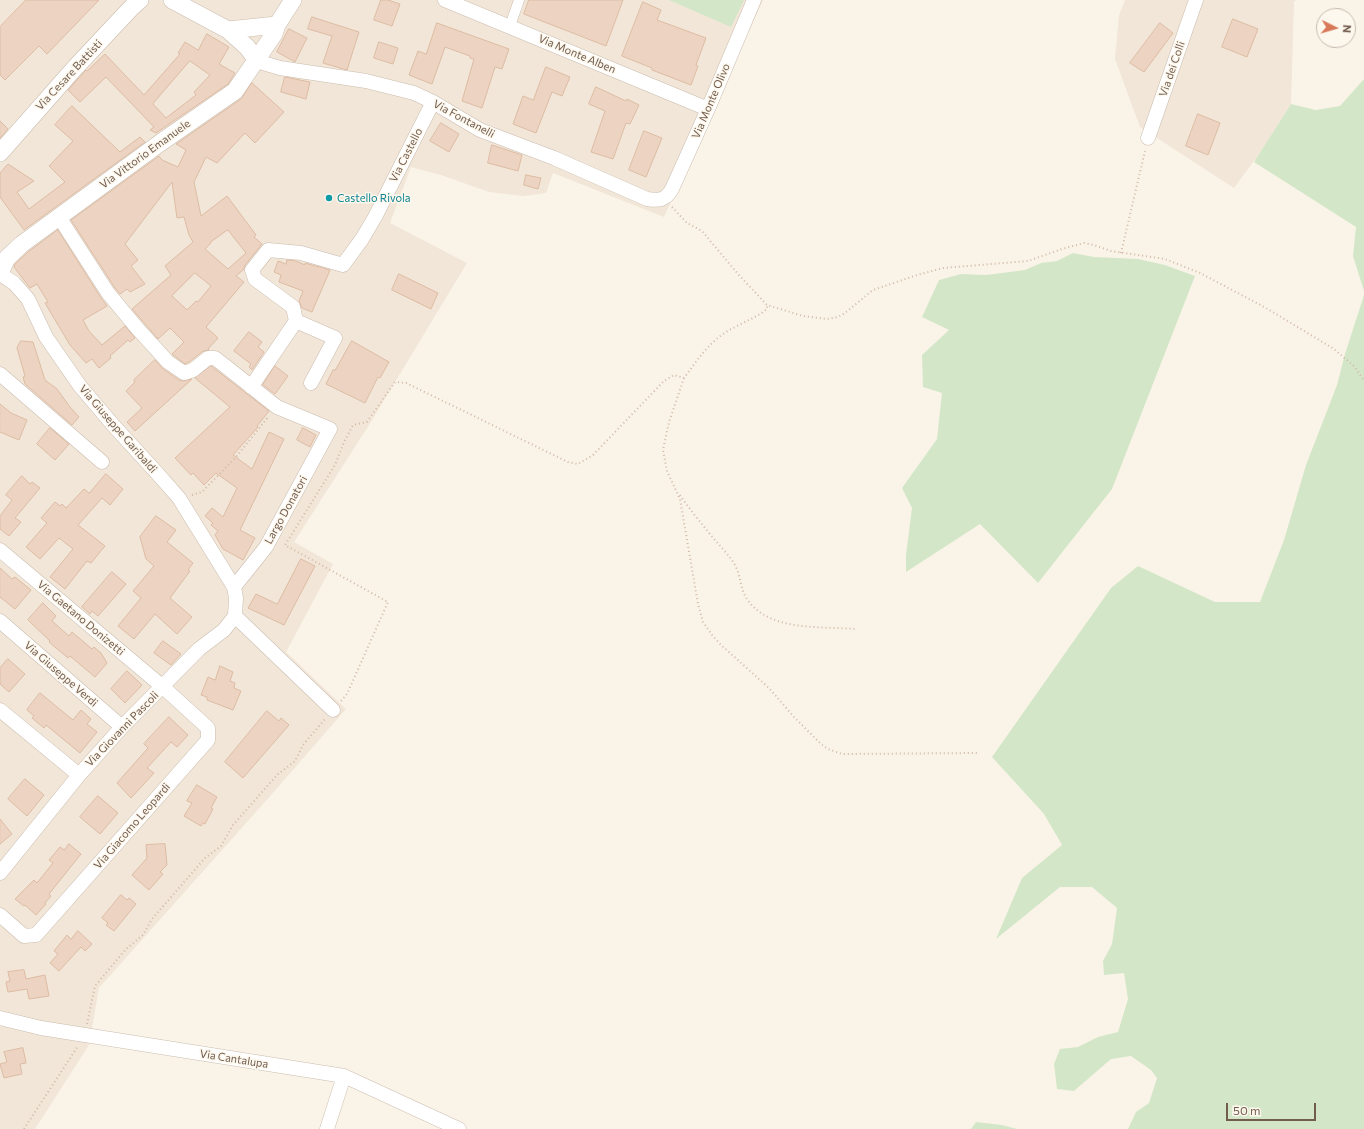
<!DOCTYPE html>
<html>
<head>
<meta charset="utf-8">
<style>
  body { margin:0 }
  #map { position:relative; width:1364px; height:1129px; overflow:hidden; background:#faf4e8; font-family:Commissioner,sans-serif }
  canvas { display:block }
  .north { position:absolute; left:1316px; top:8px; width:40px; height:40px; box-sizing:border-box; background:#fdf8ee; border:1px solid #c5baae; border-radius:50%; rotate:95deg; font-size:11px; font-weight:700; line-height:16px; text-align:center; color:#725c4e }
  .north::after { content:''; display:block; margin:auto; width:14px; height:18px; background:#d8795a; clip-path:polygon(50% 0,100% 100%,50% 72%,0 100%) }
  .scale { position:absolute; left:1226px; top:1103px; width:90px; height:18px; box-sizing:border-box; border:2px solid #725c4e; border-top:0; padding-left:5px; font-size:12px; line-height:14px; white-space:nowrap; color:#725c4e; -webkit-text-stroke:3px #fdf8ee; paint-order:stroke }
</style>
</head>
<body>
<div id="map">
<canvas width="1364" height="1129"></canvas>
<div class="north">N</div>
<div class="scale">50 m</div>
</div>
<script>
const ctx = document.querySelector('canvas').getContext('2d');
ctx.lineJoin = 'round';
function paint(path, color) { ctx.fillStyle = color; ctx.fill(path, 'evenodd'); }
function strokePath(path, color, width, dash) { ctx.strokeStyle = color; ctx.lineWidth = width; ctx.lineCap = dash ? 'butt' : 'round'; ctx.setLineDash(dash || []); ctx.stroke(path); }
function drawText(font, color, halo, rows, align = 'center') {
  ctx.font = font + ' Commissioner,sans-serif'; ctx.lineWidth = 3; ctx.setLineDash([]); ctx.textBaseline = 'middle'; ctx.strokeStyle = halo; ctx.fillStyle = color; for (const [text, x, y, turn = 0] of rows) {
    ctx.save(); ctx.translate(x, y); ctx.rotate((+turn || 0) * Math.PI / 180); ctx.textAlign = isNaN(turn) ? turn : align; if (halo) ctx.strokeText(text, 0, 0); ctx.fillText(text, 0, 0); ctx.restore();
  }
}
const residential = new Path2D(`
  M0,0H763L664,217L553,173L546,193L523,196L489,192L441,175L411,167L390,223L467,263L369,425L294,542L333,564L286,652L346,709L272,794L99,988L89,1045L35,1129H0Z
  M1125,0H1298L1294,1L1291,104L1262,150L1234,188L1140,127L1115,59L1119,15Z`);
const green = new Path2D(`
  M669,0H744L731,27Z
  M1364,79V291L1353,256L1356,227L1254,162L1291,104L1316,110L1340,106Z
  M1073,253L1094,257L1138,259L1165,265L1195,276L1112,489L1038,583L980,524L906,572V555L912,508L902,488L937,439L942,393L923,387L922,355L949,330L922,317L939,280L961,274L986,275L1025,270L1041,263L1057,261Z
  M1364,295V1129H1128L1136,1112L1149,1103L1157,1078L1151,1070L1131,1056L1111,1059L1074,1091L1057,1089L1054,1064L1060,1049L1078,1047L1098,1037L1118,1032L1128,999L1124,973L1104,975L1103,961L1112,944L1117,908L1092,887H1060L996,939L1022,878L1062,845L1044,814L992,757L1111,588L1138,566L1215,602H1260L1284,540L1306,465L1337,385L1345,354Z
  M976,1122L1002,1125L1017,1129H971Z`);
const building = new Path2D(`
  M26,0H99L47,54L39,46L5,80L0,75V27Z
  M381,0H388L400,4L392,26L374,20Z
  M529,0H623L606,46L524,14Z
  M643,2L661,10L657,20L706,38L696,65L698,66L691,85L652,70V68L622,56Z
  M312,17L359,32L347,70L323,63L332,36L308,29Z
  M1233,19L1258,29L1247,57L1222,47Z
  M437,23L509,49L502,69L495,67L482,108L462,101L474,59L470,58V56L445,47L432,84L409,75L418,51L426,54Z
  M1160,23L1173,33L1144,72L1130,63Z
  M289,29L307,38L295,62L277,52Z
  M207,34L229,47L219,64L235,73L228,84L156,133L150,130L154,127L106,77L80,102L68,90L86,70L87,71L105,54L144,95L180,54L178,53L185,42L198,50ZM190,61L210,75L194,92L196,95L166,118L153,104Z
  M379,42L398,48L393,64L374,58Z
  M546,67L570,77L562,96L552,92L536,133L513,124L523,96L533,100Z
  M285,77L310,82L306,99L281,92Z
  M252,83L284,112L255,143L245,133L217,163L206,157L194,182L201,216L227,196L256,235L254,237L262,244L245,265L244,269L236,276L244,282L206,327L218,338L208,349L209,350L203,351L189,362L185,364L172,354L184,342L170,328L158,339L132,309L171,275L165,266L193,242L189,235L184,217L177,218L172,182L125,244L138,260L131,266L145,284L130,292L127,289L120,294L115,288L71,220L159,156L162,160L178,167L186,150L176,144L241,99ZM228,230L246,253L228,269L205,249L211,243V242ZM195,273L211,286L198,302L196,301L187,310L172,296Z
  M596,87L626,101L627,99L639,105L630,124L626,123L613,159L591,152L605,111L589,104Z
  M72,106L120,152L140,137L145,142L24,230L0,197V173L8,164L34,181L17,192L29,209L65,182L49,166L73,141L55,125Z
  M1198,114L1220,123L1208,155L1186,146Z
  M0,121L8,129L0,138Z
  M441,123L459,134L449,152L430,141Z
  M644,131L662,138L646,177L629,170Z
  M492,145L522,155L518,171L488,163Z
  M526,175L541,178L538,189L524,185Z
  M58,230L101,298L107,306L83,320L89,331L102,345L125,326L135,338L130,342L128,340L110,356L111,358L99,368L92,359L86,363L70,345L45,303L48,302L37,284L30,288L14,267L15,264L28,252Z
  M287,260L296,261L305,265V263L330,270L312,312L302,308L299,301L303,291L279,282L281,275L274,272L278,261L286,264Z
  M399,274L438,293L431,309L392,290Z
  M249,332L262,342L258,347L264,352L252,370L249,367L251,364L234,351Z
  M21,341L33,342L45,380L57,389L70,407L79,417L72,425L25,384L23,377L25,376L17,348Z
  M352,341L389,362L380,378L378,377L365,403L326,384L333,370H335Z
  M155,360L163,369L179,380L183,381L192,379L135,431L127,422L142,408L126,391L135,382L134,380Z
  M211,366L269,411L257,426L258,427L233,455L252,469L269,432L284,439L240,530L255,538L243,560L223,549L215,535L218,531L211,525L213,523L205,516L212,508L223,517L237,488L216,473L204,485L193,473L191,475L175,458L230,407L195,378Z
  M275,366L288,376L275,394L263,385Z
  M0,404L11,413L27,420L19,440L0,432Z
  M50,428L69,444L55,460L37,444Z
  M303,428L316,435L310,447L297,440Z
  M106,474L123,489L110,505L102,498L78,525L105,546L91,563L87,561L65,589L50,577L73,549L59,538L40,559L26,547L47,523L41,518L55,502L60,506L62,504L66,508L84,489L89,493Z
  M22,476L30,484L32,482L40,488L15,518L21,522L9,536L0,529V516L12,500L6,495Z
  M156,516L176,530L167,542L193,563L188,570L190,571L170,598L192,617L177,634L155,614L134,639L118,626L141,598L133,591L154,566L146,559L140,537Z
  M301,559L315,566L284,625L248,608L256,594L277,604Z
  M0,568L12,579L15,577L31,590L15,609L0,597Z
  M112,572L126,584L98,616L92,611L90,614L82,607Z
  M43,603L56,616L52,621L69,636L72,632L92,649L94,647L101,653L107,663L95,677L70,656L68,658L49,642L50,641L28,620Z
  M163,641L181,654L171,665L154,653Z
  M8,659L25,674L9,692L0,684V668Z
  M220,666L233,672L230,681L235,683L234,688L241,691L233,710L207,700V697L201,695L208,677L215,680Z
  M127,671L142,685L125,703L111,689Z
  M40,693L73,720L81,710L91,719L87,724L97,732L80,753L46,725L44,728L32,718L34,716L27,710Z
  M267,711L279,721L281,718L289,725L243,778L225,762Z
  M169,717L188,735L177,747L171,742L147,768L154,773L131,798L117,783L148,748L144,744Z
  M25,779L44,795L27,816L8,799Z
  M197,785L217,797L211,808L213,809L205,824L203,823L201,826L184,816L192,803L187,801Z
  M98,796L118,813L100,834L80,817Z
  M0,819L12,834L0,844Z
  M69,844L81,854L49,894L51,896L45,903L46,904L36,915L25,905L24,906L15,899L34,880L37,883L53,863L49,860L60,847L64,850Z
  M165,844L167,865L160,872L163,874L149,890L132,875L147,858L146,845Z
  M121,895L127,900L129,898L136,904L114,931L106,925L108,923L102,918Z
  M78,931L92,944L85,951L81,947L59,971L50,963L58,954L54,951L67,935L71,939Z
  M24,970L26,979L45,975L49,996L29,999L27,989L8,992L6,982L10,981L8,972Z
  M23,1048L26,1063L20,1064L22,1074L4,1078L0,1064L7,1062L4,1052Z`);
const path = new Path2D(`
  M672,207L687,223L702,231L738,274L767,305L803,316L827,319L838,317L845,313L873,290L917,275L943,268L1028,261L1062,249L1084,243L1094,245L1111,251L1165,259L1200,273L1266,308L1334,349L1355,367L1364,381
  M1121,253L1145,151
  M684,378L669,422L663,450L667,471L680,499L698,604L703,622L712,635L721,645L769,688L794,717L821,744L828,749L842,754L979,753
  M192,495L202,492L236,457L269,416
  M680,495C690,510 702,524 714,539C721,547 729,555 735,565C741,576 740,589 747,599C769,632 821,626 855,629
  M341,701L347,694L388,602L285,545L335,465L344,442L353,425L367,422L395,382L406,383L568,462L578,464L593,455L664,381L674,375L684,378C696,362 706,346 723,334C738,324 753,320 767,309V305
  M87,1024L95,986L126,949L143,935L152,919L205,858L221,846L233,825L277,775L295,761L303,745L325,719
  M24,1129L78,1046`);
const pedestrian = new Path2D(`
  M510,26L519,0`);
const minor = new Path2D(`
  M445,0L708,109
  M256,59L263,63L280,68L366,81L414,93L433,102L480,130L554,158L647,199C659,201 666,200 672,189L708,109L754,0
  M1148,138L1196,0
  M59,217L108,293L137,328L168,362L184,373L193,370L208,358H215L277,407L330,429L266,547L234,587
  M0,274L14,283L28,299L46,337L80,386L113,425L157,473L179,498L234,587L236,598L235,616L224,630L199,649L122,727L79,775L0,873
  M296,321L293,307L255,279L252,270L268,250L301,253L343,265L362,239L375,217L433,102
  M0,374L102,462
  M251,387L296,321L335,338L311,383
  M0,550L163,687L208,728V740L36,935L24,936L0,915
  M235,616L333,710
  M0,621L122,727
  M0,710L79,775
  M0,1018L41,1028L85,1035L344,1076L459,1129
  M327,1129L344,1076`);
const tertiary = new Path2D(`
  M172,0L228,30L247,47L256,59
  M228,30L277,25
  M0,153L72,71L131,8L140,0
  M0,273L7,258L22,244L160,143L235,91L274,34L277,25L293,0`);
const markers = [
  [329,198,4,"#0f9aa8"]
];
const streetNames = [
  ["Via Monte Alben",577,54,23],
  ["Via dei Colli",1172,69,-71],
  ["Via Cesare Battisti",69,75,-47],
  ["Via Monte Olivo",711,101,-67],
  ["Via Fontanelli",464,119,28],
  ["Via Vittorio Emanuele",145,154,-36],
  ["Via Castello",406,155,-63],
  ["Via Giuseppe Garibaldi",118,429,49],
  ["Largo Donatori",286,510,-61],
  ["Via Gaetano Donizetti",81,618,40],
  ["Via Giuseppe Verdi",61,674,41],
  ["Via Giovanni Pascoli",122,729,-46],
  ["Via Giacomo Leopardi",132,826,-49],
  ["Via Cantalupa",234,1059,9]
];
const cultureNames = [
  ["Castello Rivola",337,198]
];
paint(residential, '#f1e6d7');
paint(green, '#d3e7c8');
paint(building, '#edd4c2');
strokePath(building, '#debca4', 1);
strokePath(pedestrian, '#cbbcaf', 11);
strokePath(minor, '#cbbcaf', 15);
strokePath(tertiary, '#cbbcaf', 18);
strokePath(path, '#d2b8a5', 2, [1, 3]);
strokePath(pedestrian, '#fff', 10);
strokePath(minor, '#fff', 14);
strokePath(tertiary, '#fff', 17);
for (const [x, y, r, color] of markers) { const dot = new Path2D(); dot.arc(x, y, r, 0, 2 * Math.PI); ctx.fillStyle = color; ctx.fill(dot); strokePath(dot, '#fdf8ee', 1.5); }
drawText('11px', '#725c4e', '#fdf8ee', streetNames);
drawText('11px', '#0d838f', '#fdf8ee', cultureNames, 'left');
</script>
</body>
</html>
